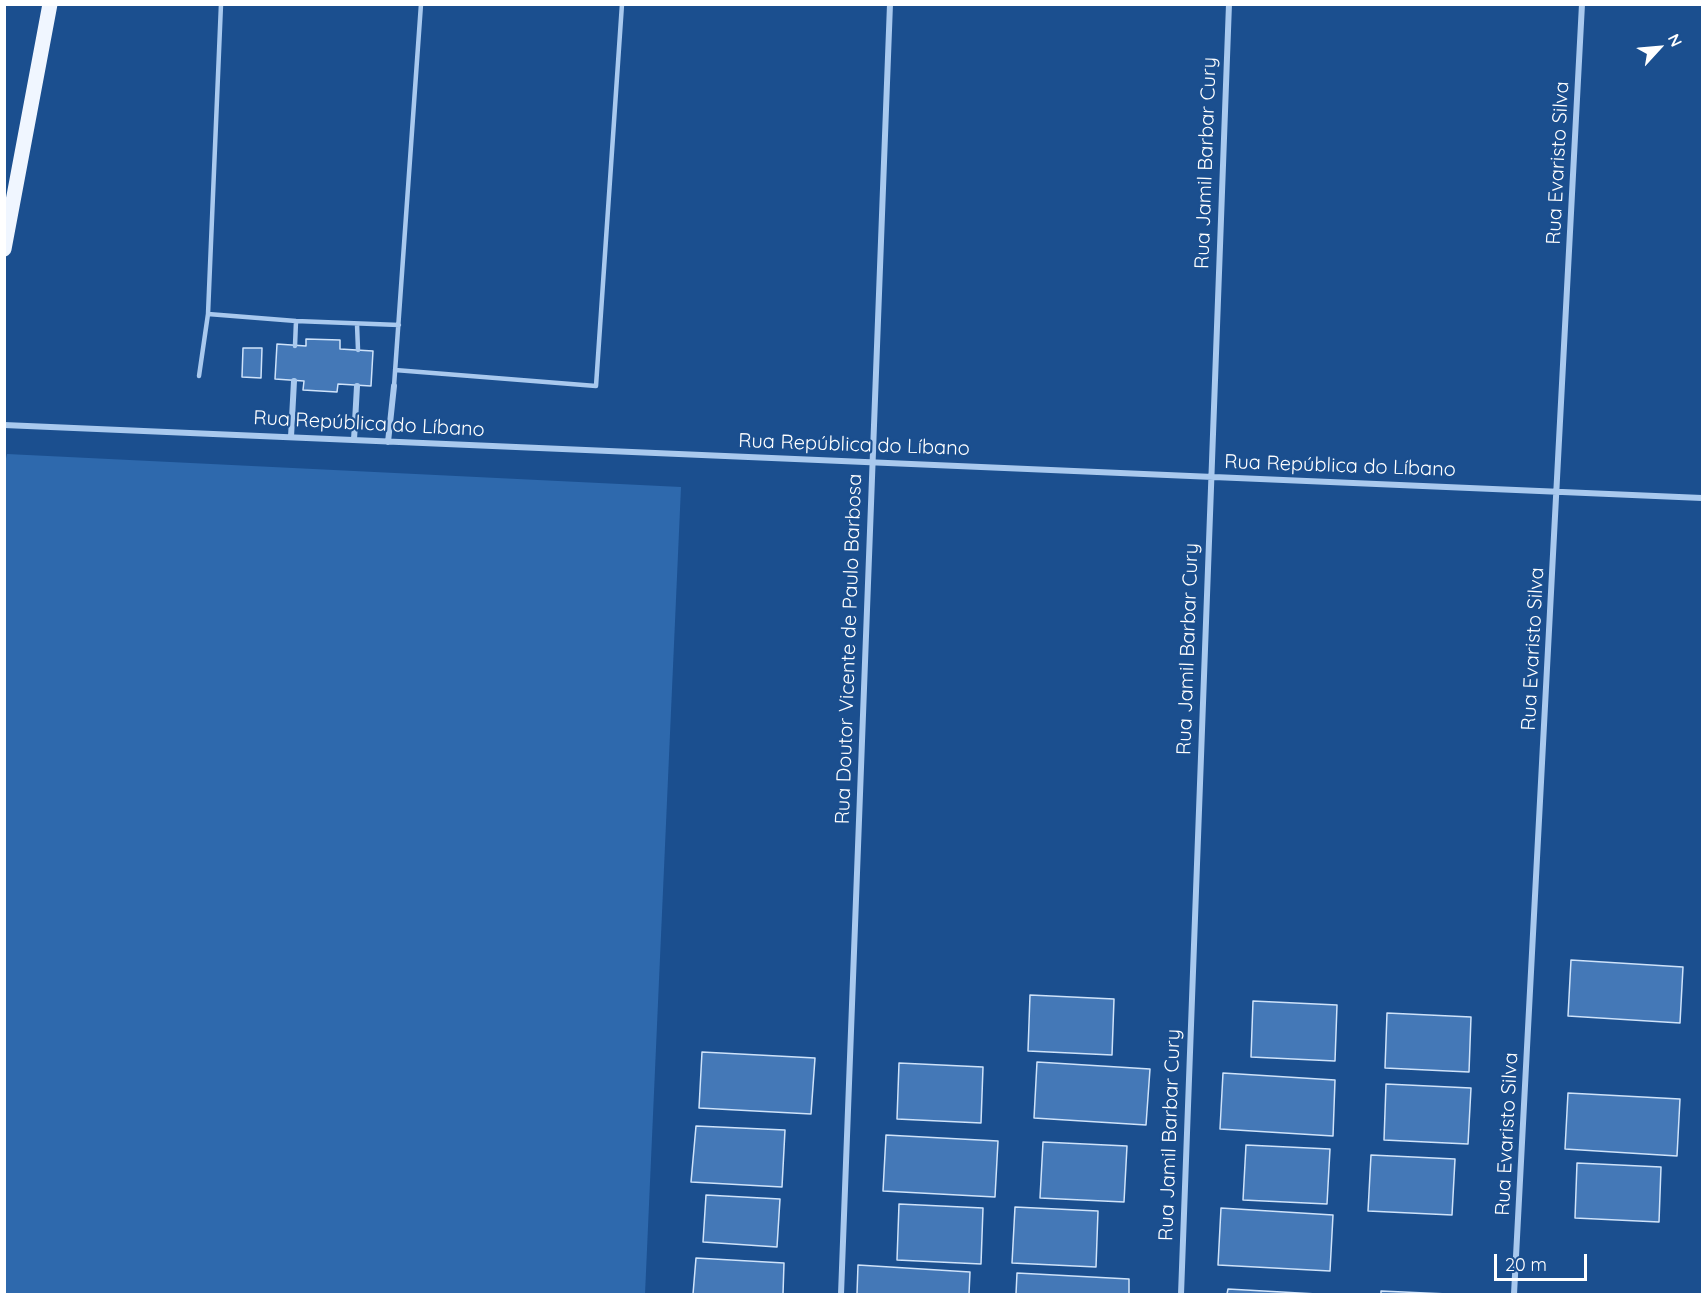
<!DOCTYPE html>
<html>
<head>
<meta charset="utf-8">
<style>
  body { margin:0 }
  #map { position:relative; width:1707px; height:1299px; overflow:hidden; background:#1b4f8f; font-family:Quicksand,sans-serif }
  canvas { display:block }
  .frame { position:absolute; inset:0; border:6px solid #fff; pointer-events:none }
  .north { position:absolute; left:1629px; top:18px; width:60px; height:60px; -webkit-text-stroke:4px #1b4f8f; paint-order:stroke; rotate:64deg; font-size:16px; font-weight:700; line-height:24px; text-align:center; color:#fff }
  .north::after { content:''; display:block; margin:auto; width:21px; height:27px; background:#fff; clip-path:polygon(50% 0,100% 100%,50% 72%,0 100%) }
  .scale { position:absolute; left:1494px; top:1254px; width:93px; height:27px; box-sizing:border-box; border:3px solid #fff; border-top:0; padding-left:8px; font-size:18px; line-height:21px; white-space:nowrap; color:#fff; -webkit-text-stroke:4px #1b4f8f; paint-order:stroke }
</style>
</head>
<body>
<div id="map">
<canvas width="1707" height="1299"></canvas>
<div class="frame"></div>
<div class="north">N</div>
<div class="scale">20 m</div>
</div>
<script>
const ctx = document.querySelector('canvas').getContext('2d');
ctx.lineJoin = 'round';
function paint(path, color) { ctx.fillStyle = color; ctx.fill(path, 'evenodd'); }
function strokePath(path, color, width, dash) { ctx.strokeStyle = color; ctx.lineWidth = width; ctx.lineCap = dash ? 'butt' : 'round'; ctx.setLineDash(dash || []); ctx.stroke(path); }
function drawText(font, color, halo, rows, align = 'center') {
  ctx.font = font + ' Quicksand,sans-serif'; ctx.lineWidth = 4.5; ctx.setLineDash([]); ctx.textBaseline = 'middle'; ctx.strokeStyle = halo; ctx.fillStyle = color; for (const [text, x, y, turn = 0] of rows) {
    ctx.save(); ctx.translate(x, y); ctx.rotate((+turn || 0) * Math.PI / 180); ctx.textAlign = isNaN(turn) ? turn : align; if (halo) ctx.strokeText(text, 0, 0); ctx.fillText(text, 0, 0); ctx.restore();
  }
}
const green = new Path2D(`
  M7,454L681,487L645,1294H5L4,468Z`);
const building = new Path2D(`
  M306,339L340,340V349L373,351L371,386L338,384L337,392L303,390L304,381L275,379L277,344L306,346Z
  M243,348H262L261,378L242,377Z
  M1571,960L1683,967L1680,1023L1568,1016Z
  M1030,995L1114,999L1112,1055L1028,1051Z
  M1253,1001L1337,1005L1335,1061L1251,1057Z
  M1387,1013L1471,1017L1469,1072L1385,1068Z
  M702,1052L815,1058L811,1114L699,1108Z
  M1037,1062L1150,1069L1146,1125L1034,1118Z
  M899,1063L983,1067L981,1123L897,1119Z
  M1223,1073L1335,1080L1333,1136L1220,1129Z
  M1386,1084L1471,1088L1468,1144L1384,1140Z
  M1568,1093L1680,1099L1677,1156L1565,1149Z
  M696,1126L785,1130L782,1187L691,1182Z
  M886,1135L998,1141L995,1197L883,1191Z
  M1043,1142L1127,1146L1124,1202L1040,1198Z
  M1246,1145L1330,1149L1327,1204L1243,1200Z
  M1371,1155L1455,1159L1452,1215L1368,1211Z
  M1577,1163L1661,1167L1659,1222L1575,1218Z
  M706,1195L780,1199L777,1247L703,1242Z
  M899,1204L983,1208L981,1264L897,1260Z
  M1015,1207L1098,1211L1096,1267L1012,1263Z
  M1221,1208L1333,1215L1330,1271L1218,1265Z
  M696,1258L784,1263L783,1294H693Z
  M858,1265L970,1272L969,1294H857Z
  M1017,1273L1129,1279V1294H1016Z
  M1228,1289L1317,1294H1227Z
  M1381,1291L1448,1294H1381Z`);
const lane = new Path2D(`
  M208,314L296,321L399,325
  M357,324L358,350
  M295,346L296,321
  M395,370L596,386L622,4
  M199,376L208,314L221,4
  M394,386L421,4`);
const street = new Path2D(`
  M4,425L1702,498
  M291,437L294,381
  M354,440L357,386
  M388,442L394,386
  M841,1294L890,4
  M1181,1294L1229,4
  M1514,1294L1582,4`);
const primary = new Path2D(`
  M4,249L50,4`);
const streetNames = [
  ["Rua Jamil Barbar Cury",1206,163,-88],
  ["Rua Evaristo Silva",1558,163,-87],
  ["Rua República do Líbano",369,424,3],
  ["Rua República do Líbano",854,445,2],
  ["Rua República do Líbano",1340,466,2],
  ["Rua Doutor Vicente de Paulo Barbosa",849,649,-88],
  ["Rua Jamil Barbar Cury",1188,649,-88],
  ["Rua Evaristo Silva",1533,649,-87],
  ["Rua Evaristo Silva",1507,1134,-87],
  ["Rua Jamil Barbar Cury",1170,1135,-88]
];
paint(green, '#2e69ad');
paint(building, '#4478b7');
strokePath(building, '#cfe3fa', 1.5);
strokePath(lane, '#a9c9ee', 4.5);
strokePath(street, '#a9c9ee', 6);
strokePath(primary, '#f0f6ff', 15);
drawText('20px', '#fff', '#1b4f8f', streetNames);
</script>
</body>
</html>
